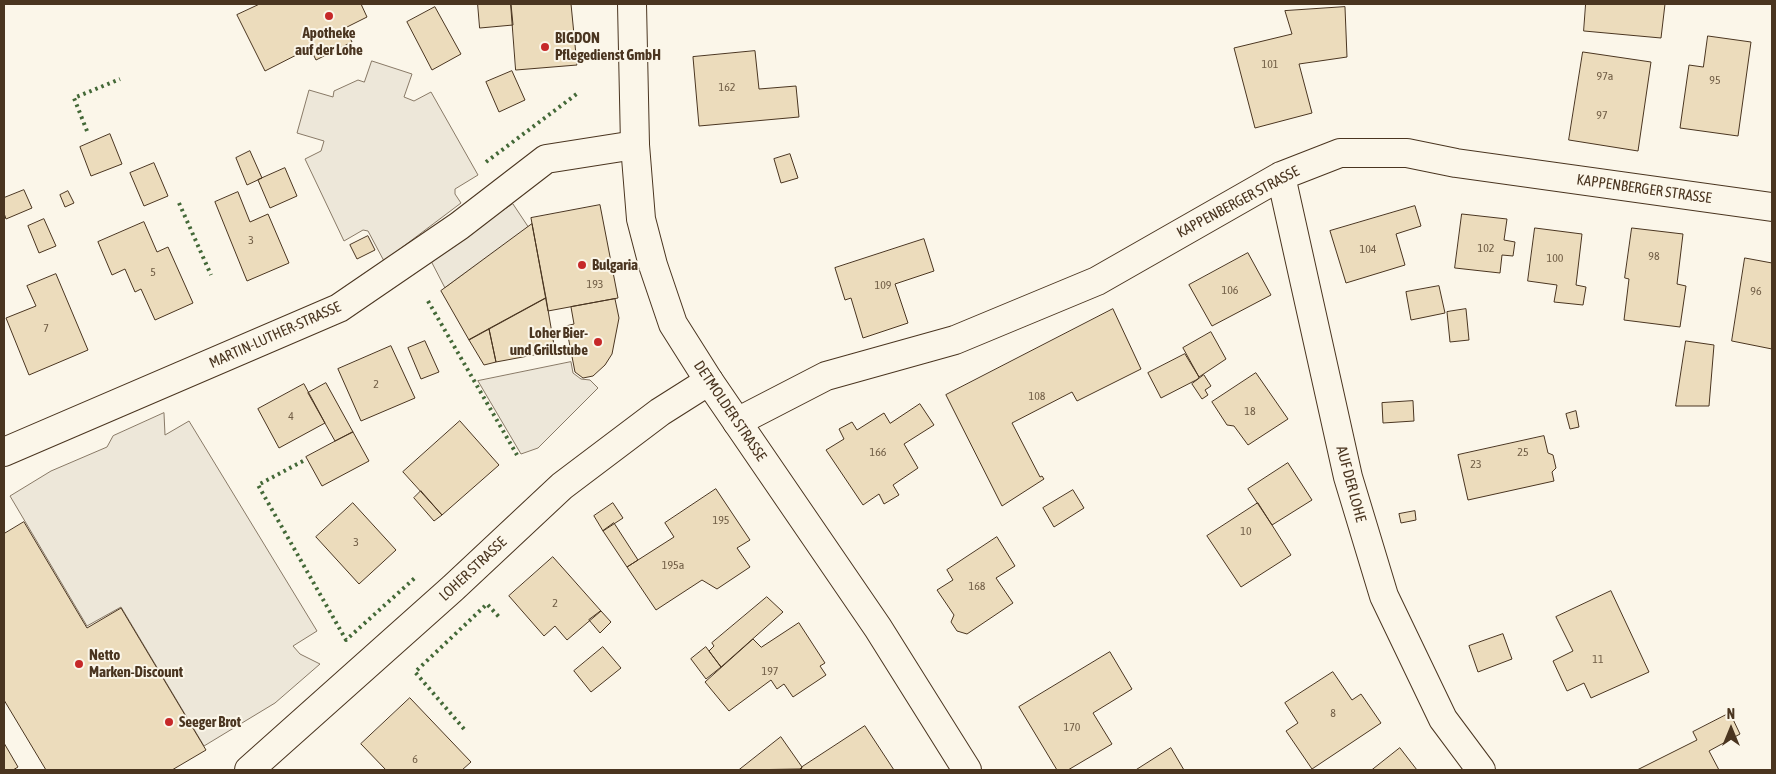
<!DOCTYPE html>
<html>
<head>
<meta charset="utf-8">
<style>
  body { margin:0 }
  #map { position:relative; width:1776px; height:774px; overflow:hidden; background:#fbf6e9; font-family:"Asap Condensed",sans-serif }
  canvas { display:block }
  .frame { position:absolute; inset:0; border:5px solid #4a3520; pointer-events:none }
  .north { position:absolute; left:1706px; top:704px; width:50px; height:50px; -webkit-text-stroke:4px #fbf6e9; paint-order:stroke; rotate:0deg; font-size:14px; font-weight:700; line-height:20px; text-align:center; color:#4a3520 }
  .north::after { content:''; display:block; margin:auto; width:18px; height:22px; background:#4a3520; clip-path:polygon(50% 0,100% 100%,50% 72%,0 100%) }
</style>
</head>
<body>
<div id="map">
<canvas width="1776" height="774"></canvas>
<div class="frame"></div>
<div class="north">N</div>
</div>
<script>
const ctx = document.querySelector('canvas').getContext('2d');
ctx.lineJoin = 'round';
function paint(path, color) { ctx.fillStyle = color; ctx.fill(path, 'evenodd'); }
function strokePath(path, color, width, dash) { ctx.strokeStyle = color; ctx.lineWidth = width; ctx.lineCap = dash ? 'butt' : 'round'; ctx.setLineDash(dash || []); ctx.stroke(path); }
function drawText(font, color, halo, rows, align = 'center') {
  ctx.font = font + ' "Asap Condensed",sans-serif'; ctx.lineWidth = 4; ctx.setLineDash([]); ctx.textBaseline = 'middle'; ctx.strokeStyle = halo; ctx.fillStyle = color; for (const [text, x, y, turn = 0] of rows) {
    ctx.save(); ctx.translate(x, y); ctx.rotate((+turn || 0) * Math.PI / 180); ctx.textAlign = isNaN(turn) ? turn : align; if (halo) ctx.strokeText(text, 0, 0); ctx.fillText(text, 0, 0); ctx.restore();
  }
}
const parking = new Path2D(`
  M372,61L412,74L404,97L414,101L431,92L478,175L455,189V194L461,203L384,261L368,231L363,230L344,241L305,159L321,151L324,141L297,133L309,90L333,97L334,91L358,80L364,82Z
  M513,204L529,228L445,288L430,259Z
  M571,362L573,373L581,379L590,380L598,388L538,448L521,454L478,381Z
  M164,413L165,435L189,421L317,631L293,646L300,654L320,664L275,703L204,746L121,607L87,626L10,496L51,471L107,447L113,436Z`);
const building = new Path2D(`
  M260,4H361L367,17L345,28L352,42L316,60L310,48L265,71L237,15Z
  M478,4H511L513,25L480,28Z
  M511,4H571L577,65L516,70Z
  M1586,4H1665L1661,38L1584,31Z
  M435,7L461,54L432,70L407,22Z
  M1345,7L1347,57L1299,64L1312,113L1255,128L1234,48L1292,34L1285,11Z
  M1708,36L1751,42L1738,136L1680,128L1689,65L1703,67Z
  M755,51L759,89L796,86L799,117L699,126L693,57Z
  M1583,52L1651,62L1638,151L1569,140Z
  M512,71L525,100L499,112L486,82Z
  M110,134L122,164L91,176L80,147Z
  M250,151L262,178L247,185L236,158Z
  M790,154L798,178L781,183L774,159Z
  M154,163L168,196L144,206L130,173Z
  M285,168L297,196L270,208L258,180Z
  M24,190L32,208L6,219L4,213V198Z
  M68,191L74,203L65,207L60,195Z
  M238,192L250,222L268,214L289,263L247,281L215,202Z
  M600,205L618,298L548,311L531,218Z
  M1415,206L1421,226L1396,234L1405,265L1346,283L1330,231Z
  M1462,214L1507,219L1504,240L1515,242L1513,256L1502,255L1500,273L1455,268Z
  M44,219L56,246L39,253L28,226Z
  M144,222L157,252L168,247L193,303L155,320L141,289L135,292L125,269L112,275L98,242Z
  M532,224L546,298L469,340L441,291Z
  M1535,228L1582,234L1576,285L1586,287L1583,305L1554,302L1557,285L1528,281Z
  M1632,228L1683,234L1677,284L1686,286L1680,327L1624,320L1629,279L1625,278Z
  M368,236L375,250L357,259L350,245Z
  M924,239L934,271L895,284L908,323L863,338L851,298L845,300L835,268Z
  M1248,253L1271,295L1212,326L1189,285Z
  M1745,258L1772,263V349L1732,341Z
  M56,274L88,350L29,375L6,318L36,306L27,286Z
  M1439,286L1445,313L1411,320L1406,292Z
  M546,298L555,351L496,362L489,329Z
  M615,299L619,318L612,354L605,365L593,376L583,378L575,372L566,326L574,324L571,307Z
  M1113,309L1141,369L1077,401L1072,392L1012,423L1040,477L1042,476L1044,479L1002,506L946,395Z
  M1466,309L1469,340L1450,342L1447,312Z
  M489,329L496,362L484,365L469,340Z
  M1211,332L1226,359L1199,377L1183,348Z
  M425,341L439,372L421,379L408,348Z
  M1686,341L1714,345L1709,406H1676Z
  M391,346L415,398L361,421L338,369Z
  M1185,354L1199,377L1198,379L1161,398L1148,373Z
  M1256,373L1288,419L1248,445L1234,426L1227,425L1212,402Z
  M1204,375L1211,386L1205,390L1208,395L1202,399L1192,384Z
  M326,383L353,432L335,441L308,393Z
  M304,384L325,423L279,448L258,409Z
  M1413,401L1414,421L1383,423L1382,403Z
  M920,404L934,425L904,444L918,468L893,485L899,495L884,504L879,494L863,505L826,450L844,439L839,429L852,422L857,430L884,413L890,423Z
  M1576,411L1579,427L1570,429L1566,414Z
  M460,421L499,465L442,515L403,472Z
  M353,432L369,461L322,486L306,457Z
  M1544,436L1548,453L1553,455L1556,468L1552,472L1554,481L1468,500L1458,455Z
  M1288,463L1312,500L1272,525L1248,489Z
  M716,489L750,540L737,548L750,567L717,589L702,580L656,610L627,567L674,537L665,523Z
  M1073,490L1084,508L1054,527L1043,508Z
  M421,491L442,515L434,521L414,498Z
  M353,503L396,550L359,584L316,537Z
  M613,503L623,518L603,531L594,516Z
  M1258,503L1291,555L1241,587L1207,536Z
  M1415,511L1416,520L1401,523L1399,514Z
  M24,522L87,628L121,608L206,750L172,770H46L4,700V534Z
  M614,523L638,560L627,567L603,531Z
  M997,537L1015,566L996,578L1013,603L967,634L957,631L951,622L954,615L937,590L953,580L947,570Z
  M553,557L601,611L567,640L555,626L544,636L509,596Z
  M1611,591L1649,672L1591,698L1584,683L1567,691L1553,661L1573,651L1556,617Z
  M767,597L783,612L721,667L709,651L714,646L712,643Z
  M601,611L611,622L600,633L589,620Z
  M799,623L825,663L820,666L826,675L793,697L784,684L777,689L771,680L729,711L705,682L753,639L761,647Z
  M1503,634L1512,659L1478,672L1469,646Z
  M603,647L621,668L591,692L574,671Z
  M706,647L721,667L706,679L691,659Z
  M1110,652L1132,689L1093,713L1112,744L1068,770H1057L1019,707Z
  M1333,672L1352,700L1361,694L1381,723L1312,769L1286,731L1298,723L1285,703Z
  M410,698L471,762L462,770H386L361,744Z
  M1730,713L1740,734L1709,751L1719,770H1637L1697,740L1693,732Z
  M865,726L894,770H801L802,767Z
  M781,737L802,767L800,769L739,770Z
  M4,743L18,767L13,770H4Z
  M1171,748L1184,770H1136Z
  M1400,748L1417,770H1372Z`);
const minor = new Path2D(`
  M1281,176L1348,477L1384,596L1443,719L1481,770
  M737,422L826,376L955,340L1097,281L1281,176L1340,153H1407L1456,163L1772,207
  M4,452L339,308L459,226L546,159L635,145`);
const tertiary = new Path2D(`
  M249,770L453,588L562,486L660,412L709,381`);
const secondary = new Path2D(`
  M632,4L635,145L641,219L653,265L673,324L709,381L878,628L967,770`);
const hedge = new Path2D(`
  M87,131L74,98L120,79
  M486,162L578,93
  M179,203L211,275
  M428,301L517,455
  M303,461L258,485L346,640L417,576
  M464,729L415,672L487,604L500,618`);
const markers = [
  [329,16,5,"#c62828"],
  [545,47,5,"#c62828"],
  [582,265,5,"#c62828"],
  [598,342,5,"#c62828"],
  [79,664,5,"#c62828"],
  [169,722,5,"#c62828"]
];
const numberNames = [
  ["101",1270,64],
  ["97a",1605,76],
  ["95",1715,80],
  ["162",727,87],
  ["97",1602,115],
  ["3",251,240],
  ["102",1486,248],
  ["104",1368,249],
  ["98",1654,256],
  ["100",1555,258],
  ["5",153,272],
  ["193",595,284],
  ["109",883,285],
  ["106",1230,290],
  ["96",1756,291],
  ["7",46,328],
  ["2",376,384],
  ["108",1037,396],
  ["18",1250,411],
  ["4",291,416],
  ["166",878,452],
  ["25",1523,452],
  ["23",1476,464],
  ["195",721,520],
  ["10",1246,531],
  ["3",356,542],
  ["195a",673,565],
  ["168",977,586],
  ["2",555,603],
  ["11",1598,659],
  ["197",770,671],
  ["8",1333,713],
  ["170",1072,727],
  ["6",415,759]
];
const poiNames = [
  ["Apotheke",329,33,"center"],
  ["auf der Lohe",329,50,"center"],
  ["BIGDON",555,38],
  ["Pflegedienst GmbH",555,55],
  ["Bulgaria",592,265],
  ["Loher Bier-",588,333,"right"],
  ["und Grillstube",588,350,"right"],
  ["Netto",89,655],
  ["Marken-Discount",89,672],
  ["Seeger Brot",179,722]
];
const streetNames = [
  ["KAPPENBERGER STRASSE",1644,189,8],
  ["KAPPENBERGER STRASSE",1238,202,-28],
  ["MARTIN-LUTHER-STRASSE",275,335,-24],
  ["DETMOLDER STRASSE",730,411,56],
  ["AUF DER LOHE",1351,484,75],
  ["LOHER STRASSE",473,569,-43]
];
paint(parking, '#ede7d9');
strokePath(parking, '#887966', 1);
paint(building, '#ecdcbc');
strokePath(building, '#4a3520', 1);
strokePath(minor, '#4a3520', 30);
strokePath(tertiary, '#4a3520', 30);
strokePath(secondary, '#4a3520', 30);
strokePath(minor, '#fbf6e9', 28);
strokePath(tertiary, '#fbf6e9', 28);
strokePath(secondary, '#fbf6e9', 28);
strokePath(hedge, '#436837', 4, [2.5, 4]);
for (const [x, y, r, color] of markers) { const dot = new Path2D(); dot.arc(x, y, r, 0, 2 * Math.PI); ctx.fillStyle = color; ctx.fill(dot); strokePath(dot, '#fbf6e9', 2); }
drawText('12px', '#725f47', null, numberNames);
drawText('bold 15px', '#4a3520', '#fbf6e9', poiNames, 'left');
drawText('15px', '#4a3520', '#fbf6e9', streetNames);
</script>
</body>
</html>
